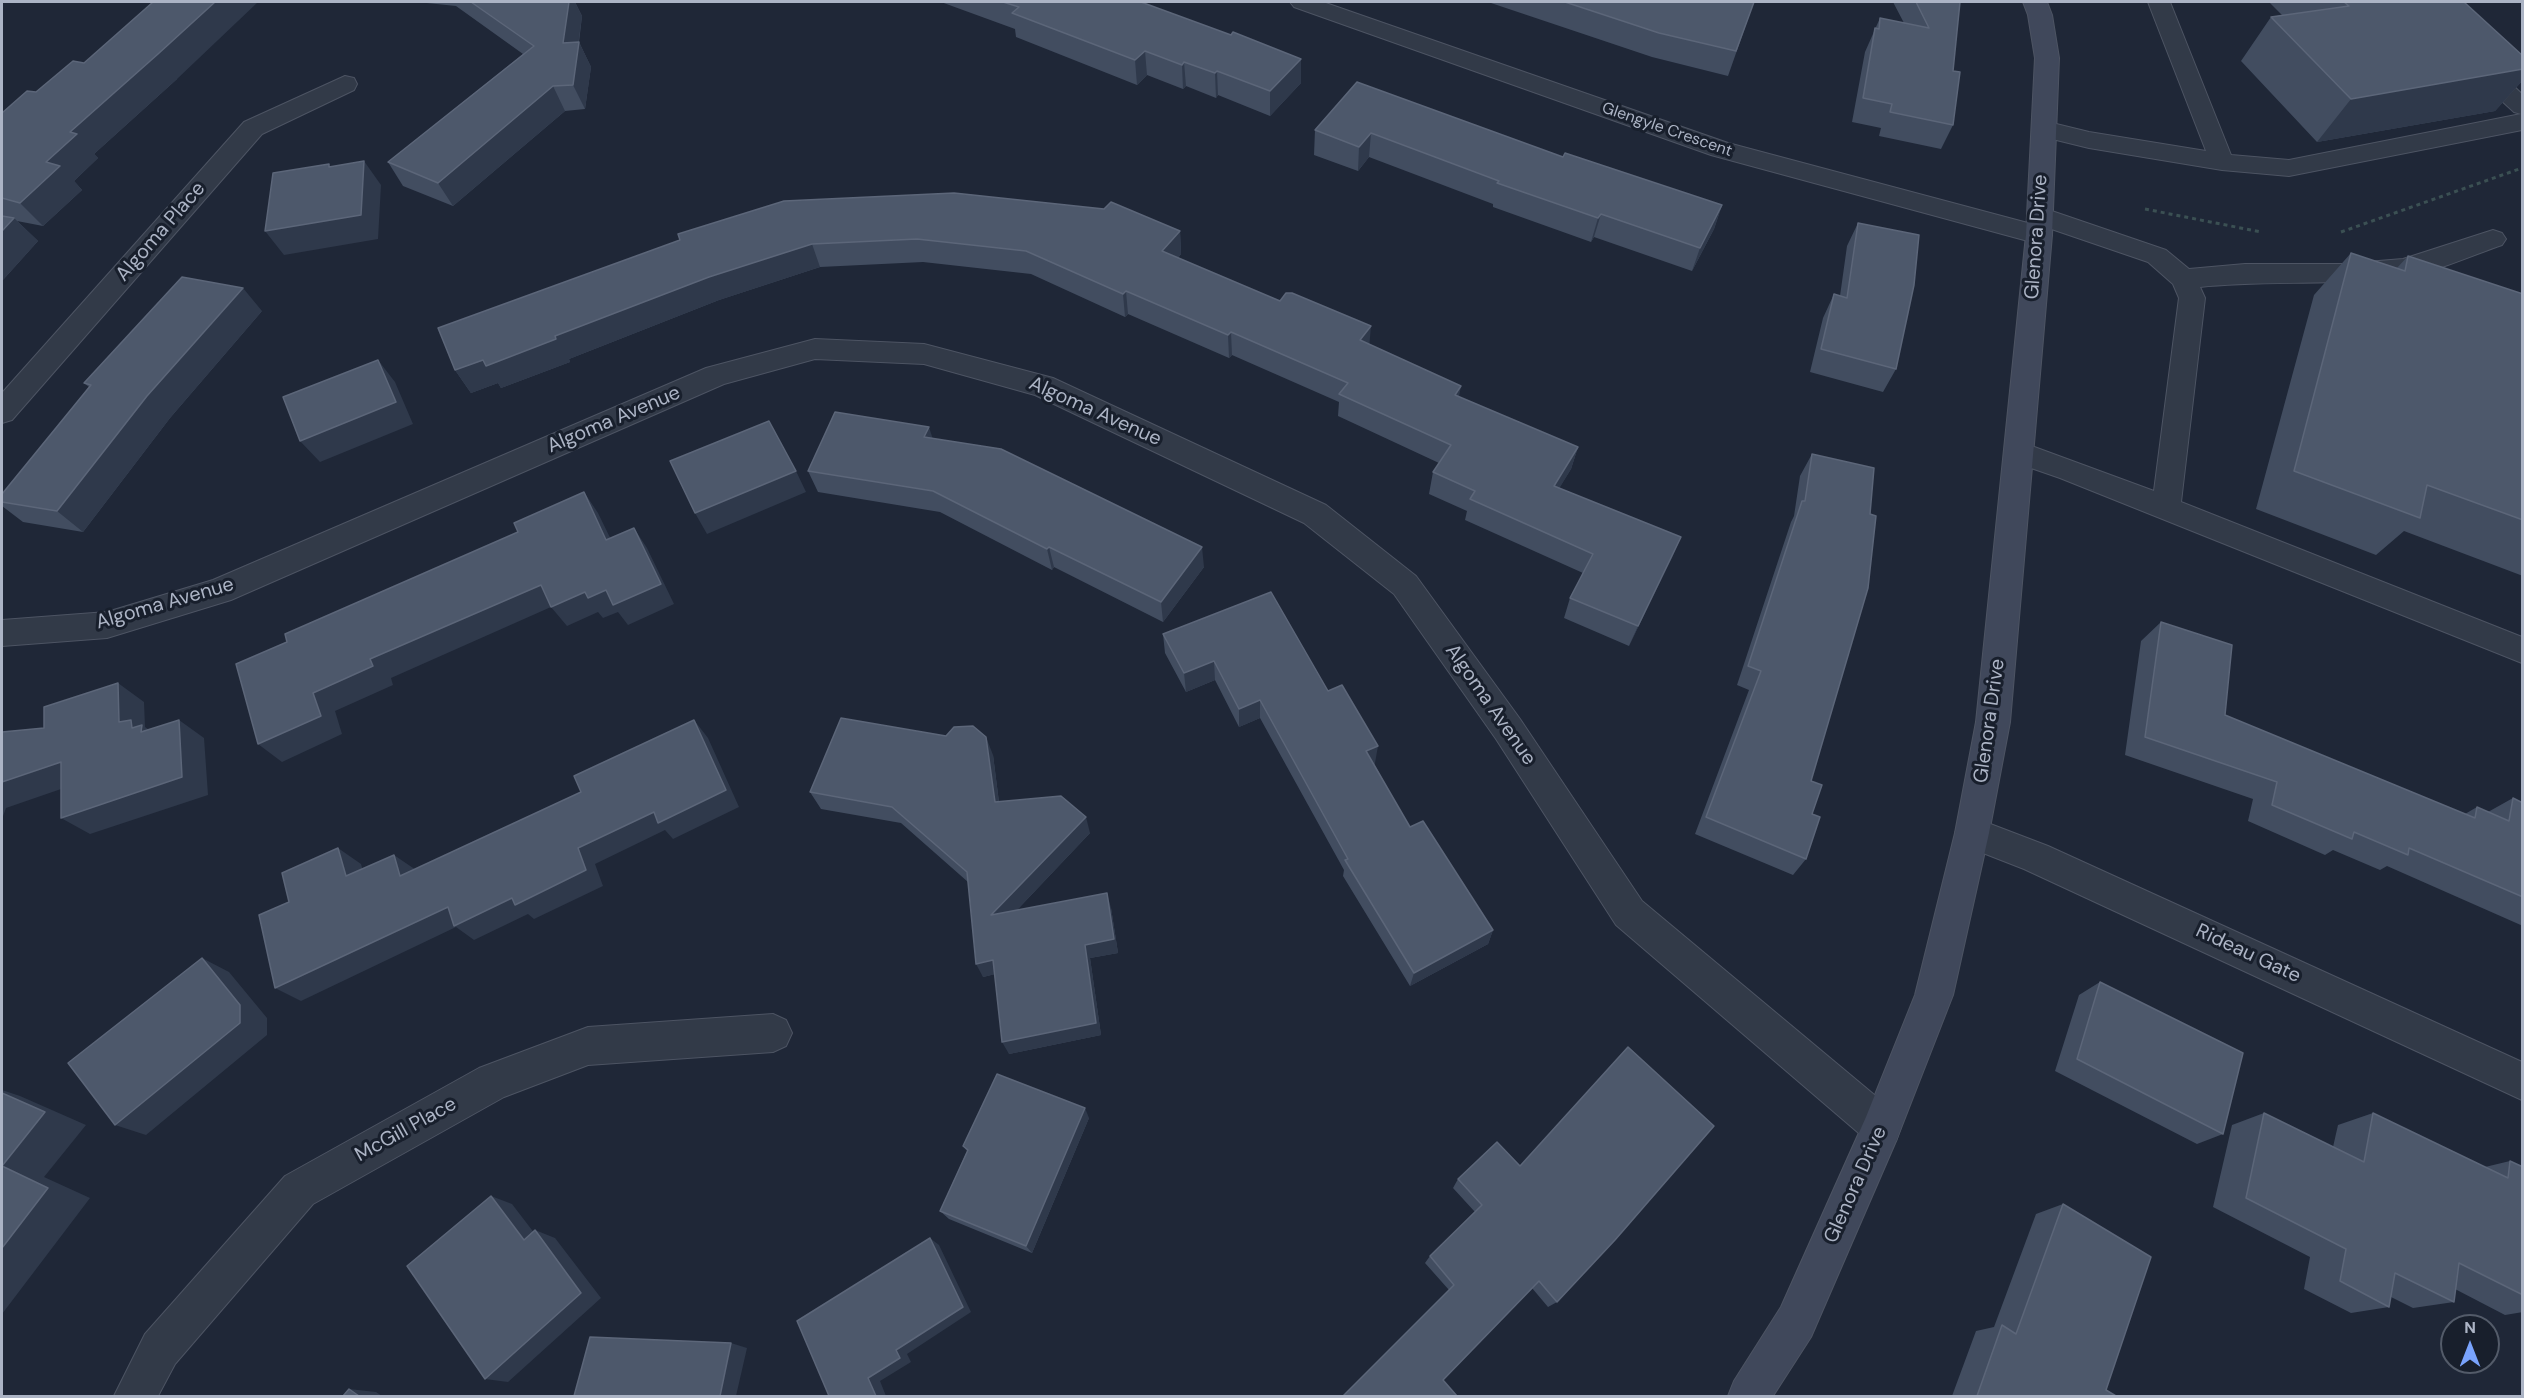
<!DOCTYPE html>
<html>
<head>
<meta charset="utf-8">
<style>
  body { margin:0 }
  #map { position:relative; width:2524px; height:1398px; overflow:hidden; background:#1f2737; font-family:"DM Sans",sans-serif }
  canvas { display:block }
  .frame { position:absolute; inset:0; border:3px solid #acb4c5; pointer-events:none }
  .north { position:absolute; left:2440px; top:1314px; width:60px; height:60px; box-sizing:border-box; background:#181f2c; border:2px solid #535b69; border-radius:50%; rotate:0deg; font-size:16px; font-weight:700; line-height:24px; text-align:center; color:#acb4c5 }
  .north::after { content:''; display:block; margin:auto; width:21px; height:27px; background:#79a3fd; clip-path:polygon(50% 0,100% 100%,50% 72%,0 100%) }
</style>
</head>
<body>
<div id="map">
<canvas width="2524" height="1398"></canvas>
<div class="frame"></div>
<div class="north">N</div>
</div>
<script>
const ctx = document.querySelector('canvas').getContext('2d');
ctx.lineJoin = 'round';
function strokePath(path, color, width, dash) { ctx.strokeStyle = color; ctx.lineWidth = width; ctx.lineCap = dash ? 'butt' : 'round'; ctx.setLineDash(dash || []); ctx.stroke(path); }
function paint(path, color) { ctx.fillStyle = color; ctx.fill(path, 'evenodd'); }
function drawText(font, color, halo, rows, align = 'center') {
  ctx.font = font + ' "DM Sans",sans-serif'; ctx.lineWidth = 6; ctx.setLineDash([]); ctx.textBaseline = 'middle'; ctx.strokeStyle = halo; ctx.fillStyle = color; for (const [text, x, y, turn = 0] of rows) {
    ctx.save(); ctx.translate(x, y); ctx.rotate((+turn || 0) * Math.PI / 180); ctx.textAlign = isNaN(turn) ? turn : align; if (halo) ctx.strokeText(text, 0, 0); ctx.fillText(text, 0, 0); ctx.restore();
  }
}
const path = new Path2D(`
  M2145,209L2261,232
  M2341,232L2522,168`);
const lane = new Path2D(`
  M2148,2H2170L2231,155L2289,160L2521,114L2514,112L2470,72L2466,67L2470,62C2490,56 2508,82 2522,94V130L2289,176L2222,170L2089,148L2036,135L2032,129L2036,123L2044,121L2089,132L2206,151Z
  M2040,207L2166,250L2189,269L2245,264H2342L2403,259L2493,230L2502,233L2506,239L2502,245C2473,255 2430,274 2402,277C2335,286 2267,280 2200,287L2205,298L2181,502L2522,637V663L2060,478L2008,460L2004,452L2008,444L2018,441L2154,491L2179,298L2173,284L2148,262L2031,222L2027,216L2031,210Z`);
const street = new Path2D(`
  M1290,2H1323L1728,143L2039,226L2048,228L2052,235L2048,242L2039,244L1711,155L1294,7Z
  M345,76L354,78L357,84L354,90L262,134L12,420L2,423V393L244,122Z
  M815,339L924,344L1053,378L1326,505L1416,576L1520,719L1642,901L1896,1113L1901,1127L1896,1141L1882,1146L1868,1141L1616,925L1496,739L1394,594L1304,523L1035,395L924,364L815,359L724,384L231,600L107,638L2,646V620L107,612L213,580L706,368Z
  M1972,817L2048,846L2522,1062V1100L2024,869L1960,844L1955,833L1960,822Z
  M773,1014L786,1020L792,1033L786,1046L773,1052L588,1065L504,1097L313,1204L175,1364L158,1396H114L145,1334L285,1176L479,1068L588,1027Z`);
const secondary = new Path2D(`
  M2023,2H2047L2052,15L2059,58L2052,235L2010,722L1989,833L1953,995L1896,1141L1811,1337L1773,1396H1728L1734,1381L1781,1307L1866,1117L1915,995L1955,833L1976,722L2026,235L2035,58L2028,15Z`);
const wall = new Path2D(`
  M417,2H575L582,16L579,42L591,67L585,109L565,111L453,206L403,186L388,162L523,54L456,6Z
  M941,2H1141L1301,83L1270,116L1218,95L1216,98L1186,86L1183,89L1147,75L1137,85L1016,37L1015,29Z
  M1488,2H1754L1728,76L1652,57Z
  M1893,2H1960L1953,71V125L1941,149L1879,136L1881,128L1852,122L1865,52L1880,18L1904,23Z
  M2269,2H2464L2523,56V80L2495,111L2317,142L2241,61L2271,17L2282,15Z
  M84,63L177,79L94,154L98,158L74,181L82,190L43,226L17,221L38,241L2,281V113Z
  M1357,82L1563,157L1722,205L1714,229L1692,271L1594,237L1591,242L1493,207V204L1369,157L1358,171L1314,155L1315,130Z
  M1858,223L1896,369L1883,392L1810,372L1823,318L1834,294L1840,296L1847,246Z
  M1180,231L1181,254L1178,258L1369,345L1459,397L1578,447L1571,469L1559,488L1681,537L1629,646L1564,618L1570,598L1583,573L1465,520L1467,511L1429,494L1433,472L1439,463L1338,416L1339,402L1232,355L1229,358L1128,314L1125,317L1031,274L923,262L820,267L719,300L569,359L570,362L501,388L498,383L471,393L455,370L680,240Z
  M2351,253L2397,268L2408,256L2523,294V576L2404,531L2376,555L2256,509L2314,295Z
  M262,311L170,418L83,532L23,522L2,506V494L89,387L84,383Z
  M932,439L1204,567L1163,622L1054,567L1052,570L940,512L818,492L808,471Z
  M1812,454L1811,781L1812,814L1806,859L1793,875L1695,834L1749,690L1737,685L1791,522L1794,516L1800,476Z
  M2161,622L2225,715L2465,814L2477,807L2488,812L2513,798L2523,803V926L2387,866L2380,870L2333,850L2325,855L2248,821L2253,799L2125,755L2141,641Z
  M1163,634L1328,691L1375,763L1374,764L1410,827L1493,930L1488,944L1410,986L1343,876L1344,870L1260,718L1239,727L1215,680L1186,692L1165,653Z
  M993,755L999,802L1090,833L1017,910L1111,908L1118,953L1090,958L1101,1035L1009,1054L995,974L983,977L968,882L901,823L821,809L810,792Z
  M2100,982L2223,1134L2197,1144L2055,1071L2079,995Z
  M2264,1113L2333,1147L2338,1125L2373,1113L2485,1167L2510,1161L2523,1167V1312L2505,1315L2455,1289L2454,1302L2413,1308L2391,1297L2389,1307L2351,1313L2304,1289L2310,1257L2213,1207L2232,1125Z
  M1089,1118L1032,1253L949,1219L940,1211L967,1151L963,1146Z
  M1497,1142L1557,1302L1548,1307L1532,1288L1443,1380L1343,1396L1449,1290L1425,1263L1430,1256L1475,1212L1453,1188L1458,1179Z
  M2063,1204L2106,1390L2116,1396H1952L1976,1331L1994,1327L2036,1214Z`);
const shadedWall = new Path2D(`
  M215,2H258L177,79L94,154L98,158L74,181L82,190L43,226L20,203L46,162L70,132Z
  M569,2H575L582,16L575,68L563,43Z
  M579,42L591,67L585,109L573,85Z
  M1145,51L1147,75L1137,85L1135,60Z
  M1301,59V83L1270,116V91Z
  M1184,62L1186,86L1183,89L1182,65Z
  M2523,69V80L2495,111L2317,142L2351,99Z
  M1217,71L1218,95L1216,98L1215,73Z
  M553,86L565,111L453,206L438,183Z
  M1371,133L1369,157L1358,171L1359,147Z
  M364,161L381,185L378,239L284,255L265,231Z
  M1722,205L1714,229L1692,271L1700,248Z
  M1601,214L1594,237L1591,242L1598,218Z
  M14,218L38,241L2,281V231Z
  M1180,231L1181,254L1164,274L1162,251Z
  M812,244L820,267L719,300L569,359L570,362L501,388L498,383L471,393L455,370L555,336L709,277Z
  M243,288L262,311L170,418L83,532L57,511L147,396Z
  M1126,291L1128,314L1125,317L1123,294Z
  M1371,326L1369,349L1360,340Z
  M1231,332L1232,355L1229,358L1228,335Z
  M378,360L395,382L413,424L320,462L300,441Z
  M1461,386L1457,408L1455,395Z
  M929,427L936,449L924,437Z
  M1578,447L1571,469L1548,507L1554,486Z
  M796,471L806,492L707,534L695,513Z
  M584,492L598,513L621,560L606,540Z
  M634,528L647,548L674,604L628,625L618,612L603,618L598,612L567,626L551,607L391,678L393,685L335,711L342,734L282,762L258,744L313,693L370,659Z
  M1681,537L1672,558L1629,646L1638,626Z
  M1049,547L1054,567L1052,570L1047,549Z
  M1202,547L1204,567L1163,622L1161,602Z
  M1214,661L1215,680L1186,692L1184,673Z
  M118,683L144,702L145,727L168,743V750L119,722Z
  M1260,700V718L1239,727V709Z
  M179,720L204,738L208,795L90,834L61,818Z
  M694,720L708,738L739,807L673,839L665,830L595,864L603,886L534,919L528,914L474,940L456,927L301,1001L275,988L448,907L512,898L578,848Z
  M986,737L993,755L1001,819L995,802Z
  M1378,746L1375,763L1364,768L1366,751Z
  M61,762L90,779L6,808L2,819V782Z
  M1086,817L1090,833L998,930L991,915Z
  M338,848L361,864L369,891L346,876Z
  M394,855L416,870L400,876Z
  M1107,893L1111,908L1118,953L1090,958L1101,1035L1009,1054L1002,1042L1085,945Z
  M1493,930L1488,944L1410,986L1414,973Z
  M202,958L229,972L267,1018V1035L146,1135L115,1125Z
  M993,960L1000,973L983,977L976,964Z
  M2,1090L20,1096L86,1125L44,1177L90,1198L2,1314Z
  M1085,1108L1089,1118L1032,1253L1026,1246Z
  M491,1196L512,1204L545,1247L524,1240Z
  M535,1230L555,1238L601,1298L508,1382L485,1379Z
  M930,1238L939,1245L971,1312L907,1354L911,1362L880,1381L886,1396H876L868,1378L896,1350Z
  M731,1343L747,1348L736,1396H720Z
  M349,1389L376,1392L382,1396H359Z`);
const building = new Path2D(`
  M153,2H215L158,54L70,132L77,134L46,162L60,166L20,203L2,198V113L27,91L36,92L73,61L84,63Z
  M471,2H569L563,43L579,42L573,85L553,86L438,183L388,162L534,46Z
  M1003,2H1141L1231,35L1233,32L1301,59L1270,91L1217,71L1215,73L1184,62L1182,65L1145,51L1135,60L1012,13L1019,7Z
  M1565,2H1754L1736,51L1659,33Z
  M1916,2H1960L1953,71L1960,72L1953,125L1890,112L1892,104L1863,98L1875,28L1879,29L1880,18L1929,28Z
  M2344,2H2464L2523,56V69L2351,99L2271,17L2349,6Z
  M1357,82L1563,157L1565,153L1722,205L1700,248L1601,214L1598,218L1497,183L1499,181L1371,133L1359,147L1315,130Z
  M364,161L361,215L265,231L273,173L329,164V167Z
  M954,193L1104,209L1111,202L1180,231L1162,251L1280,301L1286,293H1292L1371,326L1360,340L1461,386L1455,395L1578,447L1554,486L1681,537L1638,626L1570,598L1593,554L1470,499L1475,491L1433,472L1451,445L1339,394L1348,383L1231,332L1228,335L1126,291L1123,294L1026,251L917,239L812,244L709,277L555,336L556,339L486,366L483,360L455,370L438,328L680,240L678,234L784,201Z
  M2,216L14,218L2,231Z
  M1858,223L1919,235L1914,285L1896,369L1821,349L1834,294L1847,298Z
  M2351,253L2405,271L2408,256L2523,294V520L2427,485L2420,518L2294,471Z
  M182,277L243,288L147,396L57,511L2,502V494L91,385L84,383Z
  M378,360L396,402L300,441L283,397Z
  M835,412L929,427L924,437L1001,449L1202,547L1161,602L1049,547L1047,549L933,491L808,471Z
  M769,421L796,471L695,513L670,461Z
  M1812,454L1874,468L1870,514L1876,516L1868,588L1811,781L1822,785L1812,814L1820,817L1806,859L1706,817L1761,671L1748,666L1802,501H1805Z
  M584,492L606,540L634,528L661,584L613,605L606,590L588,598L585,592L551,607L541,585L370,659L373,666L313,693L321,716L258,744L236,664L287,642L285,634L518,532L514,523Z
  M1271,592L1328,691L1342,685L1378,746L1366,751L1410,827L1423,821L1493,930L1414,973L1345,860L1348,859L1260,700L1239,709L1214,661L1184,673L1163,634Z
  M2161,622L2232,645L2225,715L2475,818L2477,807L2509,821L2513,798L2523,803V897L2409,848L2408,855L2354,832L2352,839L2272,805L2277,782L2145,737Z
  M118,683L119,722L131,720L132,728L142,725L141,732L179,720L182,777L61,818V762L2,782V732L44,728V707Z
  M841,718L946,736L954,727L973,726L986,737L995,802L1061,796L1086,817L991,915L1107,893L1114,939L1085,945L1096,1023L1002,1042L993,960L976,964L967,872L892,807L810,792Z
  M694,720L726,790L658,823L654,812L578,848L586,870L515,905L512,898L454,926L448,907L275,988L259,915L289,902L282,873L338,848L346,876L394,855L400,876L581,792L574,776Z
  M202,958L240,1005V1023L115,1125L68,1063Z
  M2100,982L2243,1053L2223,1134L2077,1059Z
  M1628,1047L1714,1126L1615,1240L1557,1302L1539,1281L1443,1380L1457,1396H1343L1454,1285L1430,1256L1482,1205L1458,1179L1497,1142L1520,1166Z
  M997,1074L1085,1108L1026,1246L940,1211L968,1150L963,1146Z
  M2,1093L45,1112L2,1166Z
  M2264,1113L2364,1162L2373,1113L2508,1178L2510,1161L2523,1167V1295L2459,1263L2454,1302L2395,1273L2389,1307L2340,1281L2346,1249L2246,1198Z
  M2,1166L48,1188L2,1248Z
  M491,1196L524,1240L535,1230L581,1293L485,1379L407,1266Z
  M2063,1204L2151,1257L2106,1390L2116,1396H1977L2002,1325L2016,1334Z
  M930,1238L963,1307L896,1350L900,1358L868,1378L876,1396H829L797,1321Z
  M590,1337L731,1343L720,1396H574Z
  M349,1389L359,1396H343Z`);
const farStreetnames = [
  ["Glengyle Crescent",1667,130,19]
];
const streetNames = [
  ["Algoma Place",161,232,-49],
  ["Glenora Drive",2037,237,-86],
  ["Algoma Avenue",1095,412,24],
  ["Algoma Avenue",614,420,-23],
  ["Algoma Avenue",165,604,-16],
  ["Algoma Avenue",1490,705,55],
  ["Glenora Drive",1990,721,-82],
  ["Rideau Gate",2248,954,25],
  ["McGill Place",406,1130,-29],
  ["Glenora Drive",1856,1185,-66]
];
strokePath(lane, '#4d5463', 2);
strokePath(street, '#4d5463', 2);
strokePath(secondary, '#4d5463', 2);
strokePath(path, '#3b5053', 3, [4, 4]);
paint(lane, '#323a48');
paint(street, '#323a48');
paint(secondary, '#40485b');
paint(wall, '#424d60');
paint(shadedWall, '#2f394b');
paint(building, '#4d586b');
strokePath(building, '#5c6679', 1.5);
drawText('16px', '#acb4c5', '#181f2c', farStreetnames);
drawText('20px', '#acb4c5', '#181f2c', streetNames);
</script>
</body>
</html>
